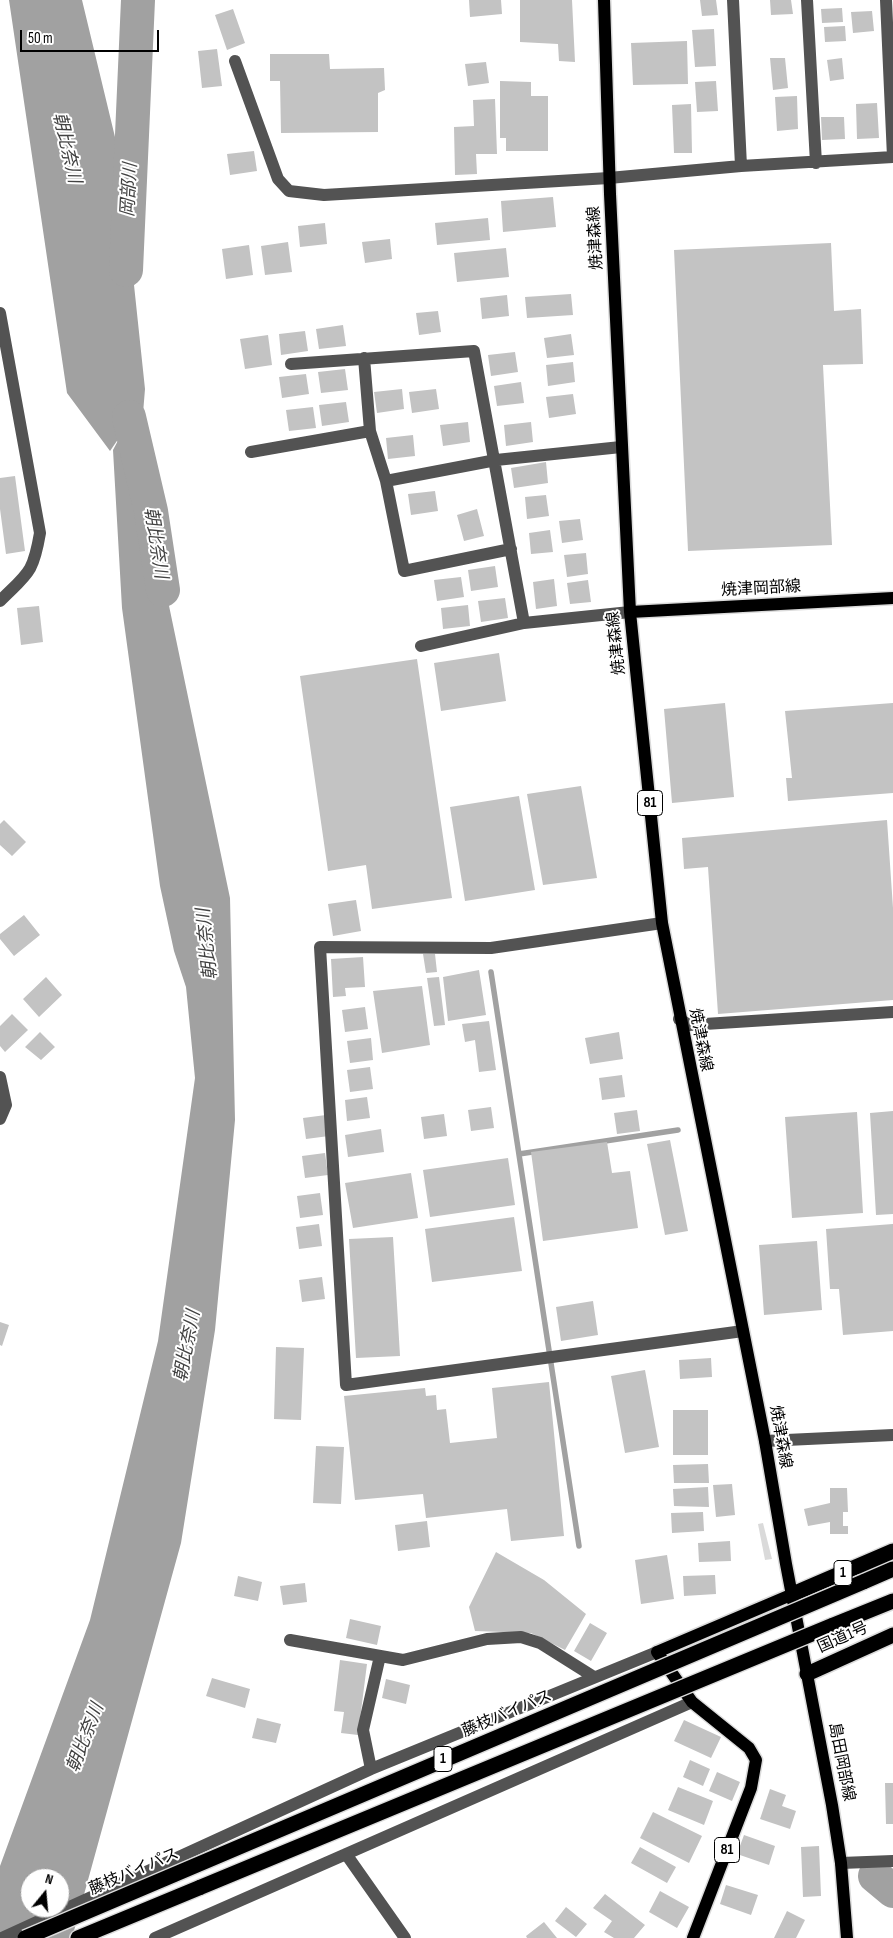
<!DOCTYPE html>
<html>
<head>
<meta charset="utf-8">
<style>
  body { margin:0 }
  #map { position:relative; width:893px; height:1938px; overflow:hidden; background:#fff; font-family:"Sofia Sans Condensed",sans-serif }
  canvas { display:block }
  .north { position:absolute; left:20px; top:1868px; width:50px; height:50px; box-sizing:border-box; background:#fff; border:1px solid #999; border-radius:50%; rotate:17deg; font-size:14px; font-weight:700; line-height:20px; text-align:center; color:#000 }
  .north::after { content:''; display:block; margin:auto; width:18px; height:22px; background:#000; clip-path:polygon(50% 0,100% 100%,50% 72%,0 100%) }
  .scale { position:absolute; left:20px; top:30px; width:139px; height:22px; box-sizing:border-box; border:2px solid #000; border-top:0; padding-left:6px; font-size:15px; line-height:18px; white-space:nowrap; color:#000; -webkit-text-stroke:4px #fff; paint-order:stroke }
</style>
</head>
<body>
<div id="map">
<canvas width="893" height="1938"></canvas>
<div class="north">N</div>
<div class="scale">50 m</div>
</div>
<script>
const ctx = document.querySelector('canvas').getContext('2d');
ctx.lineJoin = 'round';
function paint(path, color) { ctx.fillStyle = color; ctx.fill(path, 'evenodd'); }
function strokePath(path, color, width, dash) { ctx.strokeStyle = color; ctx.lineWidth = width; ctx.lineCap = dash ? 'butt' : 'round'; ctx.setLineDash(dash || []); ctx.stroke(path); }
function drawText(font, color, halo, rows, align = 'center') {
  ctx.font = font + ' "Sofia Sans Condensed","Noto Sans JP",sans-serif'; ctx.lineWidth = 4; ctx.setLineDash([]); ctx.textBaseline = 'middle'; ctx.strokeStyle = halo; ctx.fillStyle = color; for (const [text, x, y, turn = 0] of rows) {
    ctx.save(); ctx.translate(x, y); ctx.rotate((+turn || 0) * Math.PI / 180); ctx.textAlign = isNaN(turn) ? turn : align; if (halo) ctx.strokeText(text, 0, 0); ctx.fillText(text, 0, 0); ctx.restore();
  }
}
const green = new Path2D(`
  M763,1523L772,1559L765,1560L758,1524Z`);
const water = new Path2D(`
  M9,0H82L121,162L145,389L139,462L230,898L235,1120L215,1330L181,1543L72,1938H0V1866L90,1620L158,1341L195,1078L186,987L174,951L160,886L122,608L113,450L121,435L110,451L67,393ZM30,1878H60V1908H30Z`);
const stream = new Path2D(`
  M491,972L579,1546
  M519,1154L678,1130`);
const river = new Path2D(`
  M126,270L138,0
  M129,417L151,511L163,590
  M875,1876L893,1891`);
const building = new Path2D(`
  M469,0H501L502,14L470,17Z
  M520,0H572L575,62L559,61L558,44L520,42Z
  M700,0H716L718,15L702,16Z
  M770,0H791L793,14L771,15Z
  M842,8L843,22L822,23L821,9Z
  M233,9L245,43L227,50L215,15Z
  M872,11L874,31L853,33L851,12Z
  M845,26L846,41L825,42L824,27Z
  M714,29L716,66L695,67L692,30Z
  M687,41L688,84L633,85L631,43Z
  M217,49L222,86L202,88L198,51Z
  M270,54H329L330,69L384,68L385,90L378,93V132L281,133L280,81H270Z
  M770,58H785L788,88L773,90Z
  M842,58L844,79L830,81L827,60Z
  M486,62L489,83L468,86L465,64Z
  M500,81L531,82V96H548V151H506V138H500Z
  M716,81L718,111L697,112L695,82Z
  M797,96L798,129L777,131L775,97Z
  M495,99L497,154H476L477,174L455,175L454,127L474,126L473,100Z
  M877,103L879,138L857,139L856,104Z
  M691,104L692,153H674L672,105Z
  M821,117H844L845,139L822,140Z
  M254,151L257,171L230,175L227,154Z
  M553,197L556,227L503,232L501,201Z
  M488,218L490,240L437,245L435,223Z
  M325,223L327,244L300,247L298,226Z
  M390,239L392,259L365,263L362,242Z
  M288,242L292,272L265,275L261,246Z
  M831,243L834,311L861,309L863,364L823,365L832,545L688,551L674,250Z
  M249,245L253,275L226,279L222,249Z
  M506,248L509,277L457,282L454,253Z
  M571,294L573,315L527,318L525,297Z
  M507,295L509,316L482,319L480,298Z
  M438,311L441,332L419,335L416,313Z
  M343,325L346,346L319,349L316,329Z
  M305,331L308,351L281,355L279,334Z
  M571,334L574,355L547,358L544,338Z
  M268,335L272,365L245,369L240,339Z
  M515,352L518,372L491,376L488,355Z
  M573,362L575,382L548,386L546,365Z
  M345,369L348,390L321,393L318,372Z
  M306,374L309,394L282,398L279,377Z
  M521,382L524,403L497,406L494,386Z
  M402,389L404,409L377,413L374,392Z
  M436,389L439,409L412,413L409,392Z
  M573,394L576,414L549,418L546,397Z
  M346,402L349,422L322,426L319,405Z
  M313,407L316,428L289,431L286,410Z
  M468,422L470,442L443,446L440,425Z
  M531,422L533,442L506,446L504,425Z
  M413,435L415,456L388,459L386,438Z
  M546,462L548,483L514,488L511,468Z
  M15,476L25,551L6,554L0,509V478Z
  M435,491L438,511L411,515L408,494Z
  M546,495L549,516L527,519L525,497Z
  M477,509L484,536L464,541L457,515Z
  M580,519L583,540L562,543L559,521Z
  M550,530L553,552L531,554L529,533Z
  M586,553L588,574L567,577L564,555Z
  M495,566L498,587L471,591L468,570Z
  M461,577L464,597L437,601L434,580Z
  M554,579L557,606L536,609L533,582Z
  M588,580L591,602L570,604L567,583Z
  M505,598L508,618L481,622L478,601Z
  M468,605L470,626L443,629L441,608Z
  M39,606L43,642L21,645L17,608Z
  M499,653L506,701L441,711L434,663Z
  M417,659L452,898L372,909L366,865L328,871L300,676Z
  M725,703L734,797L672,803L664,709Z
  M893,703V793L788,801L786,778H792L785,711Z
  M581,786L597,878L543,885L527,794Z
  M519,796L535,890L465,901L450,807Z
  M4,820L26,842L12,856L0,845V824Z
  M887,820L893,908V1000L718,1014L708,867L684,869L682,838Z
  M356,900L361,931L333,936L328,904Z
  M24,915L40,935L14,956L0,939V934Z
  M423,954H435L437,972L426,973Z
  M363,957L365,987L345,988L346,996L333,997L331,959Z
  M479,970L486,1015L448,1021L443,977Z
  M46,977L62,995L39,1017L23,999Z
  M439,977L445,1025L434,1026L427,978Z
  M422,986L430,1045L382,1053L373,991Z
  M365,1007L368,1029L345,1032L342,1010Z
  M12,1014L28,1030L5,1052L0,1046V1026Z
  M489,1021L496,1070L479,1072L475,1040L465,1042L462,1024Z
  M40,1032L55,1047L41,1060L25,1047Z
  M619,1032L623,1059L590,1064L585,1038Z
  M371,1038L373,1060L350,1063L347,1041Z
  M370,1067L373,1089L350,1092L347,1070Z
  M622,1075L625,1097L602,1100L599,1078Z
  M367,1097L370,1118L347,1121L345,1100Z
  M491,1107L494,1128L471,1131L468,1110Z
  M637,1110L640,1131L617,1134L614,1113Z
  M893,1111V1214L876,1215L870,1113Z
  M857,1112L863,1213L792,1218L785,1117Z
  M444,1114L447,1136L424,1139L421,1117Z
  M326,1115L329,1136L306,1139L303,1118Z
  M381,1129L384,1152L348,1157L345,1135Z
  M670,1140L688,1231L665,1235L647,1144Z
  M607,1142L612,1173L630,1171L638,1228L543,1241L531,1152Z
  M325,1153L328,1175L305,1178L302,1156Z
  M508,1158L515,1205L430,1217L423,1170Z
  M411,1173L418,1218L353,1228L345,1183Z
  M320,1193L323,1215L300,1218L297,1196Z
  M514,1217L522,1271L432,1282L425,1229Z
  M319,1224L322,1246L299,1249L296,1227Z
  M893,1224V1331L843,1335L839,1289H830L826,1229Z
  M393,1237L400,1356L356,1358L349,1239Z
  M817,1241L822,1310L764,1315L759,1245Z
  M322,1277L325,1299L302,1302L299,1280Z
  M593,1301L598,1335L561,1341L556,1307Z
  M0,1322L9,1325L2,1346L0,1345Z
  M276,1347L304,1348L301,1420L274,1419Z
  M711,1358L712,1377L680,1379L679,1360Z
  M645,1370L659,1447L625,1453L611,1376Z
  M549,1382L564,1536L511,1541L507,1509L426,1518L423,1494L355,1500L344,1396L425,1388L426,1396L436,1395L437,1410L446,1409L450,1443L497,1438L492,1388Z
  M673,1410H708V1455H673Z
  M316,1446L344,1447L341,1504L313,1503Z
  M708,1464L709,1483H674L673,1465Z
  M732,1484L735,1515L716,1517L713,1485Z
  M708,1487L709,1507L674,1506L673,1489Z
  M830,1488H847L848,1512H843V1526H848V1534H830V1522L808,1526L804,1509L830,1503Z
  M703,1512L704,1531L672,1533L671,1513Z
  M427,1521L430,1547L398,1551L395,1525Z
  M730,1541L731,1561L699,1562L698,1543Z
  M496,1552L544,1580L586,1614L565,1650L531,1633L475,1631L469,1607Z
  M667,1555L674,1599L641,1604L635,1560Z
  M715,1575L716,1594L684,1596L683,1576Z
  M238,1576L262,1582L258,1601L234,1596Z
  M305,1583L307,1602L283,1605L280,1586Z
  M350,1619L381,1626L377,1645L346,1638Z
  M590,1623L607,1633L591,1661L574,1651Z
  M340,1660L367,1664L358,1735L341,1733L344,1712L334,1711Z
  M212,1678L250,1689L245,1708L206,1696Z
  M386,1679L410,1685L406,1704L382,1698Z
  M257,1718L281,1724L276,1743L252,1738Z
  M684,1720L721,1737L711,1758L674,1741Z
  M690,1760L710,1769L703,1786L683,1777Z
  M717,1772L740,1782L732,1801L709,1791Z
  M885,1783H893V1824H886Z
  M678,1787L713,1801L704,1825L668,1810Z
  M770,1789L786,1795L782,1806L796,1811L790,1829L760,1819Z
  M653,1812L702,1836L689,1863L640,1838Z
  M744,1835L775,1846L769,1865L737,1854Z
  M819,1846L821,1896L803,1897L801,1847Z
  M640,1847L676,1867L667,1883L631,1863Z
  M726,1885L758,1895L751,1915L720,1904Z
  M660,1891L689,1907L677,1928L649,1912Z
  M605,1894L645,1925L634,1938H614L604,1932L612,1921L593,1908Z
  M566,1907L587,1924L576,1937L555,1921Z
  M787,1911L805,1920L796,1938H774Z
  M544,1922L557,1938H527L526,1936Z`);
const minor = new Path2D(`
  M733,0L741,166
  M807,0L816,163
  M886,0L893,157
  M235,61L278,179L289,191L324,195L609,178L741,166L893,157
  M0,313L40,533C33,574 28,573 0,601
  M364,358L370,431L386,481L404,571L511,549
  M291,364L474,351L524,623
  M251,452L370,431
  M386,481L496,460L621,447
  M421,646L524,623L630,612
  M662,923L491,948L320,947L346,1385L743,1331
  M679,1019L689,1025L893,1012
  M0,1077L6,1105L0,1119
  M765,1441L893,1435
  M290,1640L403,1660L487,1639L521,1637L540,1643L594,1677
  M371,1769L363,1730L380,1656
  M346,1854L405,1938
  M841,1863L893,1861
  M2,1938L371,1769L657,1652
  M155,1938L692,1702`);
const major = new Path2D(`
  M604,0L610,194L630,612L662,923L765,1441L786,1564L832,1805L841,1863L847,1938
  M630,612L893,598
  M693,1938L751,1788L756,1760L749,1748L692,1702L657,1652L793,1594`);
const highway = new Path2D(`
  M863,1582L893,1569
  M793,1594L893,1551
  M831,1626L893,1601
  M807,1674L893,1635
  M78,1938L201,1887`);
const highwayBridge = new Path2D(`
  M201,1887L831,1626
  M25,1938L863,1582`);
const shields = [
  [650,803,25],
  [843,1573,18],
  [443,1759,18],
  [727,1850,25]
];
const shieldNames = [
  ["81",650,803],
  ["1",843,1573],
  ["1",443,1759],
  ["81",727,1850]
];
const streetNames = [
  ["焼津森線",596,238,-93],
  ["焼津岡部線",761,589,-3],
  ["焼津森線",617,643,-96],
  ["焼津森線",700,1040,79],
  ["焼津森線",780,1437,80],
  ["国道1号",843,1638,-24],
  ["藤枝バイパス",507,1714,-23],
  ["島田岡部線",841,1762,79],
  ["藤枝バイパス",134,1872,-23]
];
const waterNames = [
  ["朝比奈川",66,148,77],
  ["岡部川",130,190,-87],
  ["朝比奈川",155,543,81],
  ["朝比奈川",208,944,-96],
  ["朝比奈川",188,1346,-79],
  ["朝比奈川",86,1738,-69]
];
paint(green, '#dadada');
paint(water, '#a1a1a1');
strokePath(stream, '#a1a1a1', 5.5);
strokePath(river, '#a1a1a1', 34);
paint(building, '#c3c3c3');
strokePath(major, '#dbdbdb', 15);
strokePath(highway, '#dbdbdb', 18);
strokePath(minor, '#535353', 12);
strokePath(major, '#000', 12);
strokePath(highway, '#000', 15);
strokePath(highwayBridge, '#dbdbdb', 18, []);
strokePath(highwayBridge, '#000', 15);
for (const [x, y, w] of shields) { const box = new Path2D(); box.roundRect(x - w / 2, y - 12.5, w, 25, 4); ctx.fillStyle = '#fff'; ctx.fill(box); strokePath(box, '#000', 1); }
drawText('bold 15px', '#000', null, shieldNames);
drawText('16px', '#000', '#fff', streetNames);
drawText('italic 18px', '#424242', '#fff', waterNames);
</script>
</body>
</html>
